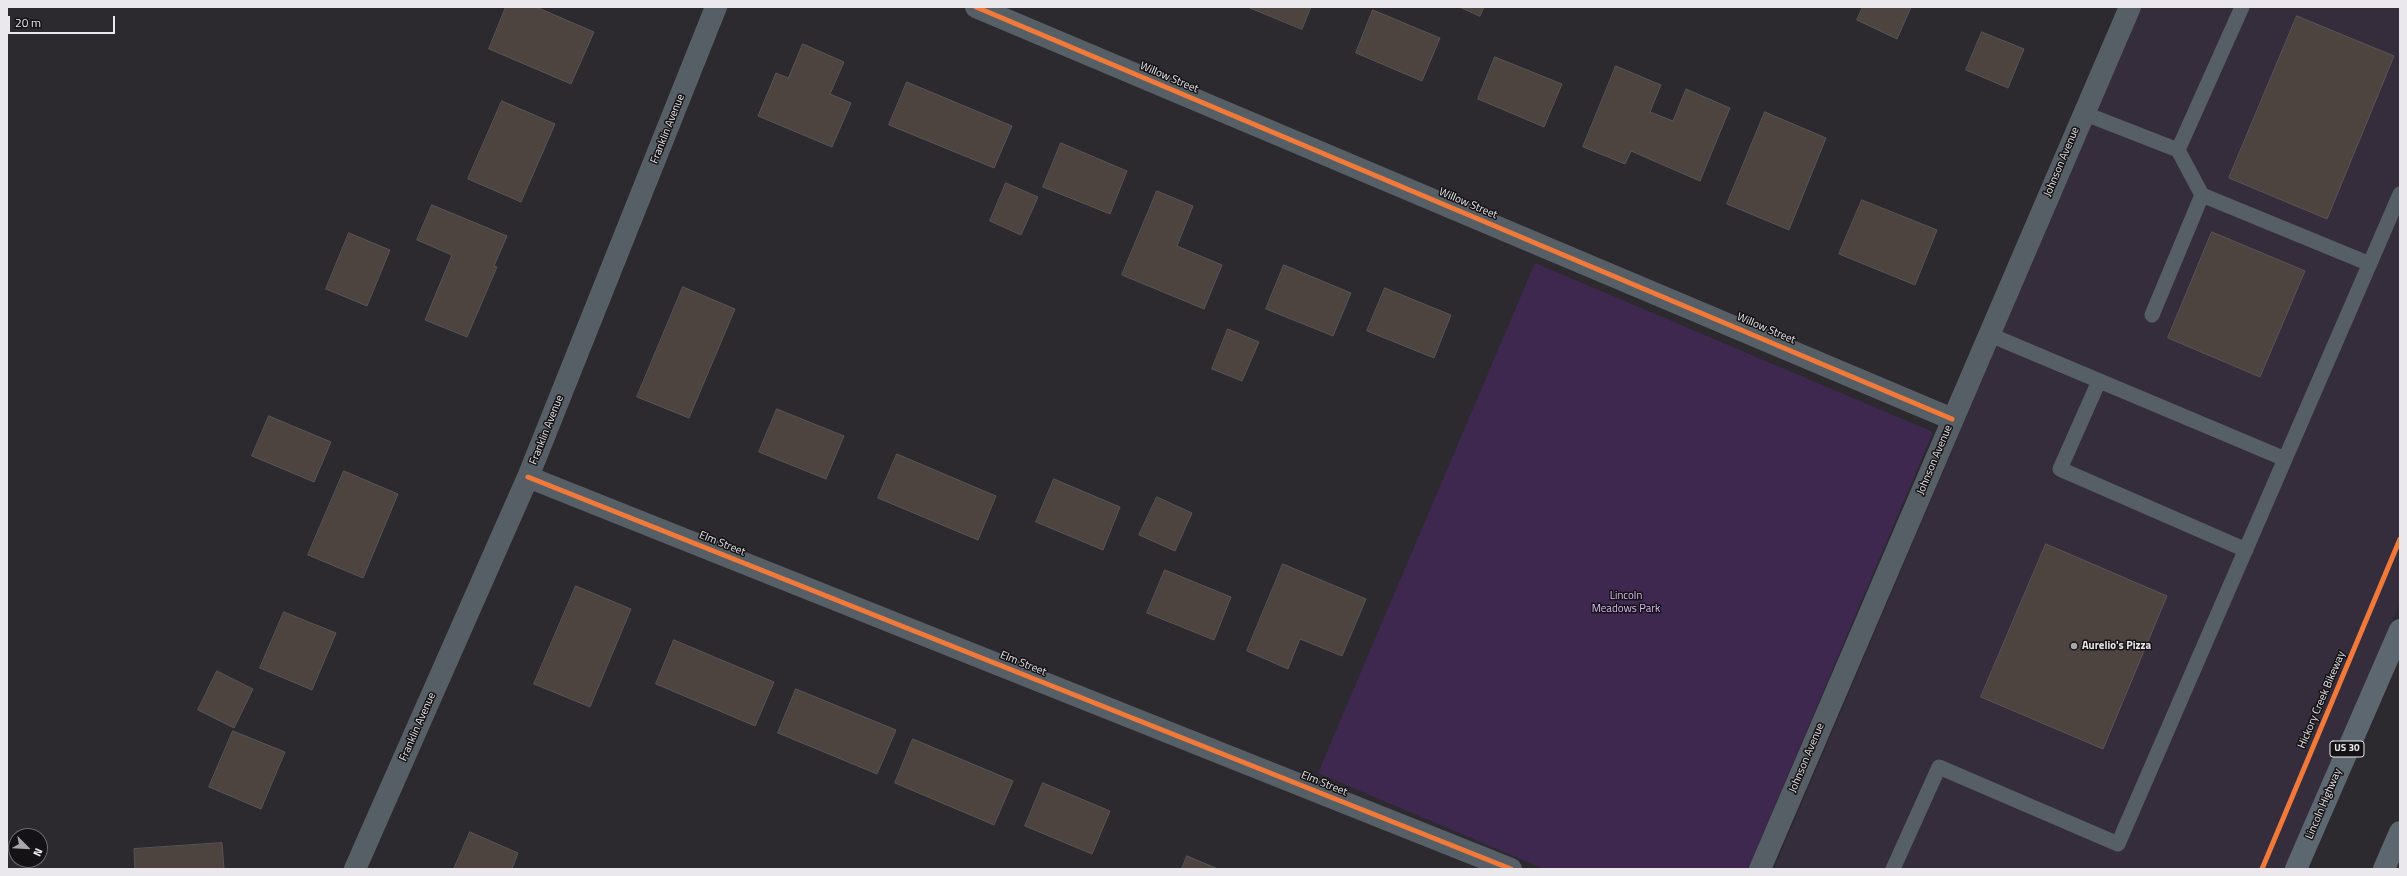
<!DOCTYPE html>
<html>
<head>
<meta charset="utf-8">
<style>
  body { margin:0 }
  #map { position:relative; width:2407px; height:876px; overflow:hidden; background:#2c2a2f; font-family:"Titillium Web",sans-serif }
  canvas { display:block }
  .frame { position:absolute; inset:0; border:8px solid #eae8ec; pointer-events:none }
  .north { position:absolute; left:8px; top:828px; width:40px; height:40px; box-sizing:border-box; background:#141215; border:1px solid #6a686b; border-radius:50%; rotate:114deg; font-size:11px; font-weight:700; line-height:16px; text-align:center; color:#eae8ec }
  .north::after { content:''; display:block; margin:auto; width:14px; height:18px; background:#a8a6aa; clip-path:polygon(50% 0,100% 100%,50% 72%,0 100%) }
  .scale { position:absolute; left:8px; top:16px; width:107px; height:18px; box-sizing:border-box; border:2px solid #eae8ec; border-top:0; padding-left:5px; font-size:12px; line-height:14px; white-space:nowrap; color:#eae8ec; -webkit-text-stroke:3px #141215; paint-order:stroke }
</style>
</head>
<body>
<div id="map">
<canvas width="2407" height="876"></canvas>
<div class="frame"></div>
<div class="north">N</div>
<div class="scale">20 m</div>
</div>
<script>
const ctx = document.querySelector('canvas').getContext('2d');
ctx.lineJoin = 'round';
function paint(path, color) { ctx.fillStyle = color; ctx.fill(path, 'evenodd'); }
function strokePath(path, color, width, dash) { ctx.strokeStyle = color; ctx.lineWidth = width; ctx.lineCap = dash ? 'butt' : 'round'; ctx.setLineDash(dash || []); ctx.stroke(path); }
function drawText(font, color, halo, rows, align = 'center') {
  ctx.font = font + ' "Titillium Web",sans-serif'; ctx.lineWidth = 3; ctx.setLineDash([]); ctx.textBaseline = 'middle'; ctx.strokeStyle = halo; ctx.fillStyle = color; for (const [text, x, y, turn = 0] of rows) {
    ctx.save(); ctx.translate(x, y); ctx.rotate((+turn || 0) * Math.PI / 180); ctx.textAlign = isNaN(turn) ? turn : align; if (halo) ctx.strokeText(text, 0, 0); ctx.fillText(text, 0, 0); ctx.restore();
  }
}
const commercial = new Path2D(`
  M2141,7H2400V603L2287,869H1774Z`);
const green = new Path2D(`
  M1535,263L1933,432L1748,869H1544L1318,773Z`);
const building = new Path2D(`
  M506,7H536L594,32L571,84L489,49Z
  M1248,7H1311L1302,29Z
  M1460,7H1484L1480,16Z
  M1863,7H1911L1897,39L1857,20Z
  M1373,10L1440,38L1422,81L1356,53Z
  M2297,16L2394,56L2327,219L2229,178Z
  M1982,32L2024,49L2008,88L1966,70Z
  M803,44L844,62L830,94L851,103L832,147L758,116L776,73L788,78Z
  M1495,57L1562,84L1544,127L1478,99Z
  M1616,66L1661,85L1650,112L1673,121L1686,89L1730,108L1700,181L1631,151L1625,164L1583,147Z
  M907,82L1012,126L994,168L889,125Z
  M502,101L555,124L521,202L468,179Z
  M1765,112L1826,138L1789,230L1727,204Z
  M1061,143L1127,171L1110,214L1043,187Z
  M1006,183L1038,197L1021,235L990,221Z
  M1157,191L1193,206L1177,246L1222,265L1204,309L1122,275Z
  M1862,200L1937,230L1915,285L1839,254Z
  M432,205L507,236L494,266L497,267L467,337L425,320L452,255L417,240Z
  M2212,232L2305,271L2260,377L2168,338Z
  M349,233L390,250L367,306L326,289Z
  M1284,265L1351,293L1333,336L1266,309Z
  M683,287L735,309L689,418L637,397Z
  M1385,288L1451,315L1434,358L1367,331Z
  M1228,329L1259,342L1242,381L1212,369Z
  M777,409L844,436L826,479L759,452Z
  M269,416L331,442L314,482L252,456Z
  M897,454L996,496L978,540L878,498Z
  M344,471L398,494L363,578L308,555Z
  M1054,479L1120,507L1103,550L1036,522Z
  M1157,497L1192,513L1175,551L1139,535Z
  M2046,544L2167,596L2103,749L1981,697Z
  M1283,564L1366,599L1342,656L1300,639L1288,669L1247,651Z
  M1165,570L1231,597L1214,640L1147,613Z
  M576,586L631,609L590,707L534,684Z
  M284,612L336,633L312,690L260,668Z
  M674,640L774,682L755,726L656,684Z
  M217,671L253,689L234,728L198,710Z
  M796,689L896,730L877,774L778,733Z
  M233,731L285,752L261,809L209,787Z
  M913,739L1013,781L994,825L895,783Z
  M1043,783L1110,811L1092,854L1025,826Z
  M470,832L518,853L512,869H454Z
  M222,843L224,869H135L134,849Z
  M1187,856L1218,869H1182Z`);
const service = new Path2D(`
  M2083,113L2178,150L2242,7
  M2178,150L2202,195
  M2152,315L2202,195L2370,264
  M1988,334L2285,459
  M2099,381L2060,469L2246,550
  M1893,869L1939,767L2118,844L2400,194`);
const minor = new Path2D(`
  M976,7L1952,419
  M528,477L1511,869
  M355,869L528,477L716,7
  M1760,869L2130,7`);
const primary = new Path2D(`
  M2296,869L2400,630
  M2384,869L2400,832`);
const cycleway = new Path2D(`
  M976,7L1952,419
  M528,477L1511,869
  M2262,869L2400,539`);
const markers = [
  [2074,646,4,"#a8a6aa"]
];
const shields = [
  [2347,749,34]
];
const shieldNames = [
  ["US 30",2347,749]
];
const streetNames = [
  ["Willow Street",1169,78,23],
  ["Franklin Avenue",668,129,-68],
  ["Johnson Avenue",2062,162,-67],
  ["Willow Street",1468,204,23],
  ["Willow Street",1766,329,23],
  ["Franklin Avenue",547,430,-68],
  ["Johnson Avenue",1935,460,-67],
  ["Elm Street",722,544,22],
  ["Elm Street",1023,664,22],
  ["Hickory Creek Bikeway",2322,700,-67],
  ["Franklin Avenue",418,727,-66],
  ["Johnson Avenue",1807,758,-67],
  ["Elm Street",1324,784,22],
  ["Lincoln Highway",2324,804,-67]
];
const parkNames = [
  ["Lincoln",1626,596],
  ["Meadows Park",1626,609]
];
const poiNames = [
  ["Aurelio's Pizza",2082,646]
];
paint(commercial, '#352d3c');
paint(green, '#3e284f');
paint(building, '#4e443f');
strokePath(building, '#575556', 1);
strokePath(service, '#565f65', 15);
strokePath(minor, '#565f65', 22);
strokePath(primary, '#5c6770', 22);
strokePath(cycleway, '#f17a3a', 5);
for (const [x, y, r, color] of markers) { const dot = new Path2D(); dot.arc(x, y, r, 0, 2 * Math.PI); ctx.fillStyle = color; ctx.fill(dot); strokePath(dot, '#141215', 1.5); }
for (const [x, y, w] of shields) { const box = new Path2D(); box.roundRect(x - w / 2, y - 8, w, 16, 3); ctx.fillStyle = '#141215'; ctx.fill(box); strokePath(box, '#eae8ec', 1); }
drawText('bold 10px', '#eae8ec', null, shieldNames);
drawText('11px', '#eae8ec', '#141215', streetNames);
drawText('11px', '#dabbf5', '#141215', parkNames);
drawText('bold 11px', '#eae8ec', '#141215', poiNames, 'left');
</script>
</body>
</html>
